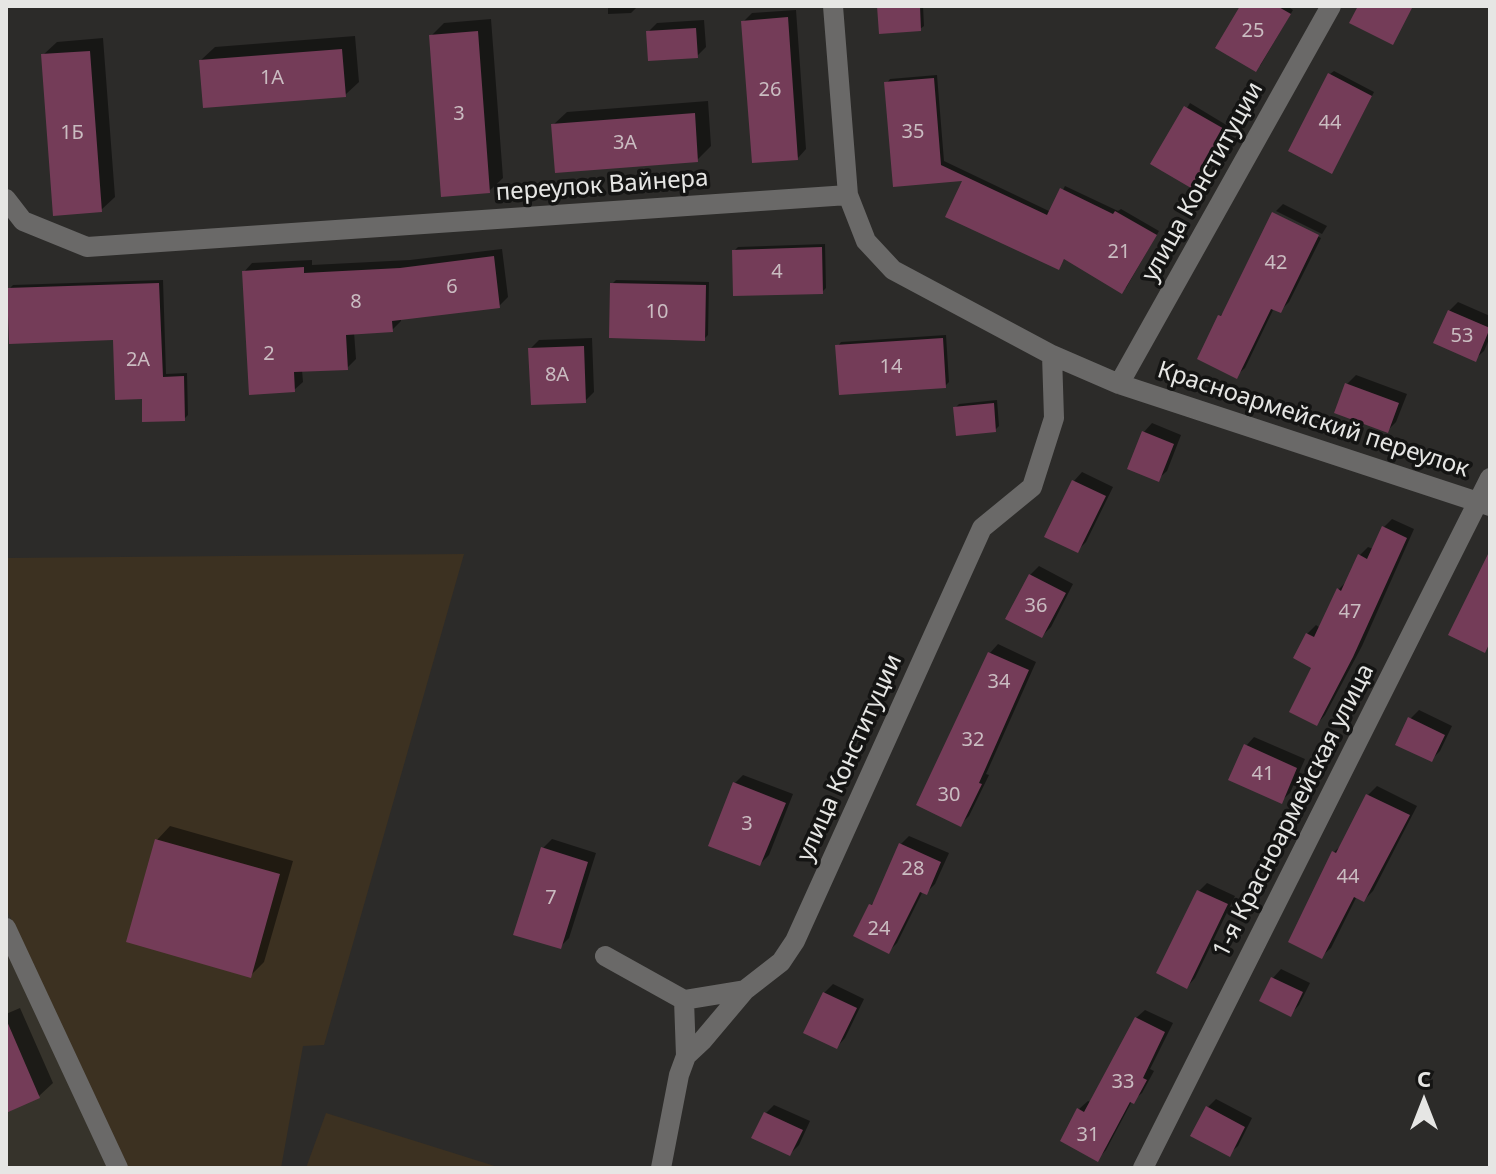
<!DOCTYPE html>
<html>
<head>
<meta charset="utf-8">
<style>
  body { margin:0 }
  #map { position:relative; width:1496px; height:1174px; overflow:hidden; background:#2c2b29; font-family:"Noto Sans",sans-serif }
  canvas { display:block }
  .frame { position:absolute; inset:0; border:8px solid #e6e6e4; pointer-events:none }
  .north { position:absolute; left:1384px; top:1062px; width:80px; height:80px; -webkit-text-stroke:6px #141413; paint-order:stroke; rotate:0deg; font-size:22px; font-weight:700; line-height:32px; text-align:center; color:#e6e6e4 }
  .north::after { content:''; display:block; margin:auto; width:28px; height:36px; background:#e6e6e4; clip-path:polygon(50% 0,100% 100%,50% 72%,0 100%) }
</style>
</head>
<body>
<div id="map">
<canvas width="1496" height="1174"></canvas>
<div class="frame"></div>
<div class="north">С</div>
</div>
<script>
const ctx = document.querySelector('canvas').getContext('2d');
ctx.lineJoin = 'round';
function paint(path, color) { ctx.fillStyle = color; ctx.fill(path, 'evenodd'); }
function strokePath(path, color, width, dash) { ctx.strokeStyle = color; ctx.lineWidth = width; ctx.lineCap = dash ? 'butt' : 'round'; ctx.setLineDash(dash || []); ctx.stroke(path); }
function drawText(font, color, halo, rows, align = 'center') {
  ctx.font = font + ' "Noto Sans",sans-serif'; ctx.lineWidth = 7; ctx.setLineDash([]); ctx.textBaseline = 'middle'; ctx.strokeStyle = halo; ctx.fillStyle = color; for (const [text, x, y, turn = 0] of rows) {
    ctx.save(); ctx.translate(x, y); ctx.rotate((+turn || 0) * Math.PI / 180); ctx.textAlign = isNaN(turn) ? turn : align; if (halo) ctx.strokeText(text, 0, 0); ctx.fillText(text, 0, 0); ctx.restore();
  }
}
const built = new Path2D(`
  M6,908L125,1168H6Z`);
const industrial = new Path2D(`
  M464,554L324,1045L303,1046L281,1168H125L6,908V558Z
  M326,1113L501,1168H306Z`);
const shadow = new Path2D(`
  M608,6H638L631,13L608,14Z
  M879,6H923L924,26L920,29Z
  M1242,6H1287L1293,10L1260,66Z
  M796,10L806,149L798,158L743,22L752,13Z
  M491,19L503,178L489,191L431,36L444,23Z
  M704,20L706,47L697,56L648,32L657,23Z
  M355,36L359,82L345,95L201,60L215,47Z
  M103,38L115,197L101,210L43,55L57,42Z
  M1334,71L1374,92L1335,167L1330,74Z
  M937,75L944,161L1051,212L1065,186L1118,211L1121,209L1159,231L1126,288L1065,258L1058,268L965,179L895,185L887,83L890,79Z
  M708,101L711,146L697,160L553,125L567,112Z
  M1190,103L1228,126L1191,186L1153,164Z
  M1283,204L1327,226L1322,234L1276,211Z
  M1274,213V215L1321,238L1289,302L1280,311L1274,308L1245,368L1236,376L1220,316L1227,309Z
  M825,244L826,288L822,292L734,251L738,247Z
  M502,249L508,297L499,306L401,318V321L392,330L354,332L356,359L347,368L302,370L303,382L294,390L244,272L252,263L312,260V265L410,260Z
  M163,280L166,374L187,373L188,415L184,419L143,397L114,338L9,289L13,285Z
  M616,280L709,282L708,335L704,339L612,284Z
  M1458,302L1490,316V337L1484,351L1475,359L1449,311Z
  M946,335L949,382L945,386L838,346L841,342Z
  M592,338L594,392L585,401L530,349L539,340Z
  M1356,375L1407,394L1396,422L1387,431L1347,384Z
  M997,400L999,426L995,430L955,408L959,404Z
  M1152,423L1181,435L1167,471L1158,479L1144,432Z
  M1082,472L1113,487L1086,542L1077,551L1074,481Z
  M1392,519L1414,529L1362,646L1325,715L1317,724L1314,667L1307,634L1316,625L1320,628L1338,590L1348,580L1359,556L1368,547L1373,549L1383,528Z
  M1039,566L1073,584L1051,627L1042,636L1030,575Z
  M998,644L1036,662L986,774L989,775L969,816L961,824L990,653Z
  M1419,710L1452,726L1440,751L1431,760L1410,719Z
  M1254,737L1305,759L1290,793L1281,801L1246,746Z
  M743,775L793,794L769,855L760,864L735,783Z
  M1377,786L1417,806L1373,891L1364,900L1357,896L1331,948L1322,956L1334,852L1343,844L1368,795Z
  M170,826L293,861L264,962L251,975L157,840Z
  M909,836L949,853L935,884L926,893L923,891L897,943L888,952L871,905L877,899L901,844Z
  M552,839L596,853L569,938L560,947L543,848Z
  M1207,883L1235,896L1195,978L1187,987L1198,892Z
  M1281,969L1310,983L1299,1005L1291,1014L1273,978Z
  M833,984L864,999L845,1038L837,1047L824,993Z
  M20,1008L53,1083L39,1096L6,1111V1014Z
  M1145,1010L1173,1023L1150,1069L1154,1071L1142,1093L1132,1101L1106,1150L1098,1159L1079,1109L1088,1101L1091,1102L1136,1018Z
  M1216,1099L1252,1118L1238,1146L1229,1154L1207,1108Z
  M774,1105L810,1121L799,1145L790,1154L765,1114Z`);
const building = new Path2D(`
  M877,6H920L921,31L879,34Z
  M1240,6H1277L1291,14L1256,72L1215,48Z
  M1358,6H1413L1393,45L1349,23Z
  M788,17L798,160L752,163L741,21Z
  M696,28L698,58L648,61L646,31Z
  M478,31L490,193L441,197L429,35Z
  M342,49L346,97L203,108L199,60Z
  M90,51L102,212L53,216L41,54Z
  M1328,73L1372,96L1332,174L1288,151Z
  M934,78L941,165L1047,215L1060,188L1113,214L1115,211L1157,235L1122,294L1064,259L1059,270L945,217L962,181L893,187L884,82Z
  M1184,106L1226,130L1191,188L1150,164Z
  M695,113L698,162L555,173L551,124Z
  M1272,212L1319,235L1281,313L1271,309L1237,379L1197,359L1218,315L1221,316Z
  M822,247L823,294L733,296L732,250Z
  M494,256L500,308L392,321L393,332L346,335L348,370L294,372L295,392L249,395L242,271L304,267V273L400,268Z
  M159,283L163,377L184,376L185,421L142,422V399L115,400L113,340L9,344L7,288Z
  M610,283L706,285L705,341L609,338Z
  M1448,310L1490,328L1476,362L1433,343Z
  M943,338L946,388L839,395L835,345Z
  M584,346L586,403L531,405L528,348Z
  M1345,383L1399,403L1388,433L1334,413Z
  M994,403L996,432L956,436L953,407Z
  M1142,431L1174,444L1159,482L1127,469Z
  M1072,480L1106,496L1078,553L1044,537Z
  M1382,526L1407,538L1353,657L1317,726L1289,712L1311,668L1293,658L1306,633L1314,637L1337,588L1341,591L1358,554L1367,559Z
  M1490,550V642L1485,653L1448,635Z
  M1029,574L1066,593L1042,638L1005,619Z
  M988,652L1029,670L979,783L982,784L961,827L916,805Z
  M1408,717L1445,735L1432,762L1395,745Z
  M1244,744L1297,768L1282,804L1228,780Z
  M733,782L786,803L760,866L708,846Z
  M1366,794L1410,815L1364,902L1354,897L1322,959L1288,942L1332,851L1336,853Z
  M155,839L280,874L251,978L126,942Z
  M899,843L941,862L927,895L920,892L889,954L853,936L869,904L872,905Z
  M541,847L588,862L561,949L513,935Z
  M1197,890L1228,904L1187,989L1156,973Z
  M1271,977L1303,992L1291,1017L1259,1001Z
  M823,992L857,1008L837,1049L803,1033Z
  M1135,1017L1165,1032L1143,1078L1147,1080L1134,1104L1130,1102L1098,1162L1060,1141L1077,1108L1084,1112Z
  M6,1019L40,1098L6,1113Z
  M1206,1106L1245,1127L1230,1157L1190,1136Z
  M764,1112L803,1130L790,1156L751,1138Z`);
const minor = new Path2D(`
  M833,6L848,195
  M6,199L23,221L87,247L848,195L866,241L893,270L1052,355L1119,384L1490,506
  M1119,384L1331,6
  M6,928L118,1168
  M605,956L684,1000L745,990
  M684,1000L686,1056
  M661,1168L679,1075L686,1056L702,1041L745,990L781,962L795,941L982,528L1032,487L1054,418L1052,355
  M1143,1168L1490,478`);
const numberNames = [
  ["25",1253,31],
  ["1А",272,78],
  ["26",770,90],
  ["3",459,114],
  ["44",1330,123],
  ["35",913,132],
  ["1Б",72,133],
  ["3А",625,143],
  ["21",1119,252],
  ["42",1276,263],
  ["4",777,272],
  ["6",452,287],
  ["8",356,302],
  ["10",657,312],
  ["53",1462,336],
  ["2",269,354],
  ["2А",138,360],
  ["14",891,367],
  ["8А",557,375],
  ["36",1036,606],
  ["47",1350,612],
  ["34",999,682],
  ["32",973,740],
  ["41",1263,774],
  ["30",949,795],
  ["3",747,824],
  ["28",913,869],
  ["44",1348,877],
  ["7",551,898],
  ["24",879,929],
  ["33",1123,1082],
  ["31",1088,1135]
];
const streetNames = [
  ["улица Конституции",1203,182,-61],
  ["переулок Вайнера",602,186,-4],
  ["Красноармейский переулок",1313,420,18],
  ["улица Конституции",850,758,-66],
  ["1-я Красноармейская улица",1294,811,-63]
];
paint(built, '#36332b');
paint(industrial, '#3c3121');
paint(shadow, '#0007');
paint(building, '#743c58');
strokePath(minor, '#6a6968', 20);
drawText('20px', '#cabcc1', null, numberNames);
drawText('24px', '#e6e6e4', '#141413', streetNames);
</script>
</body>
</html>
